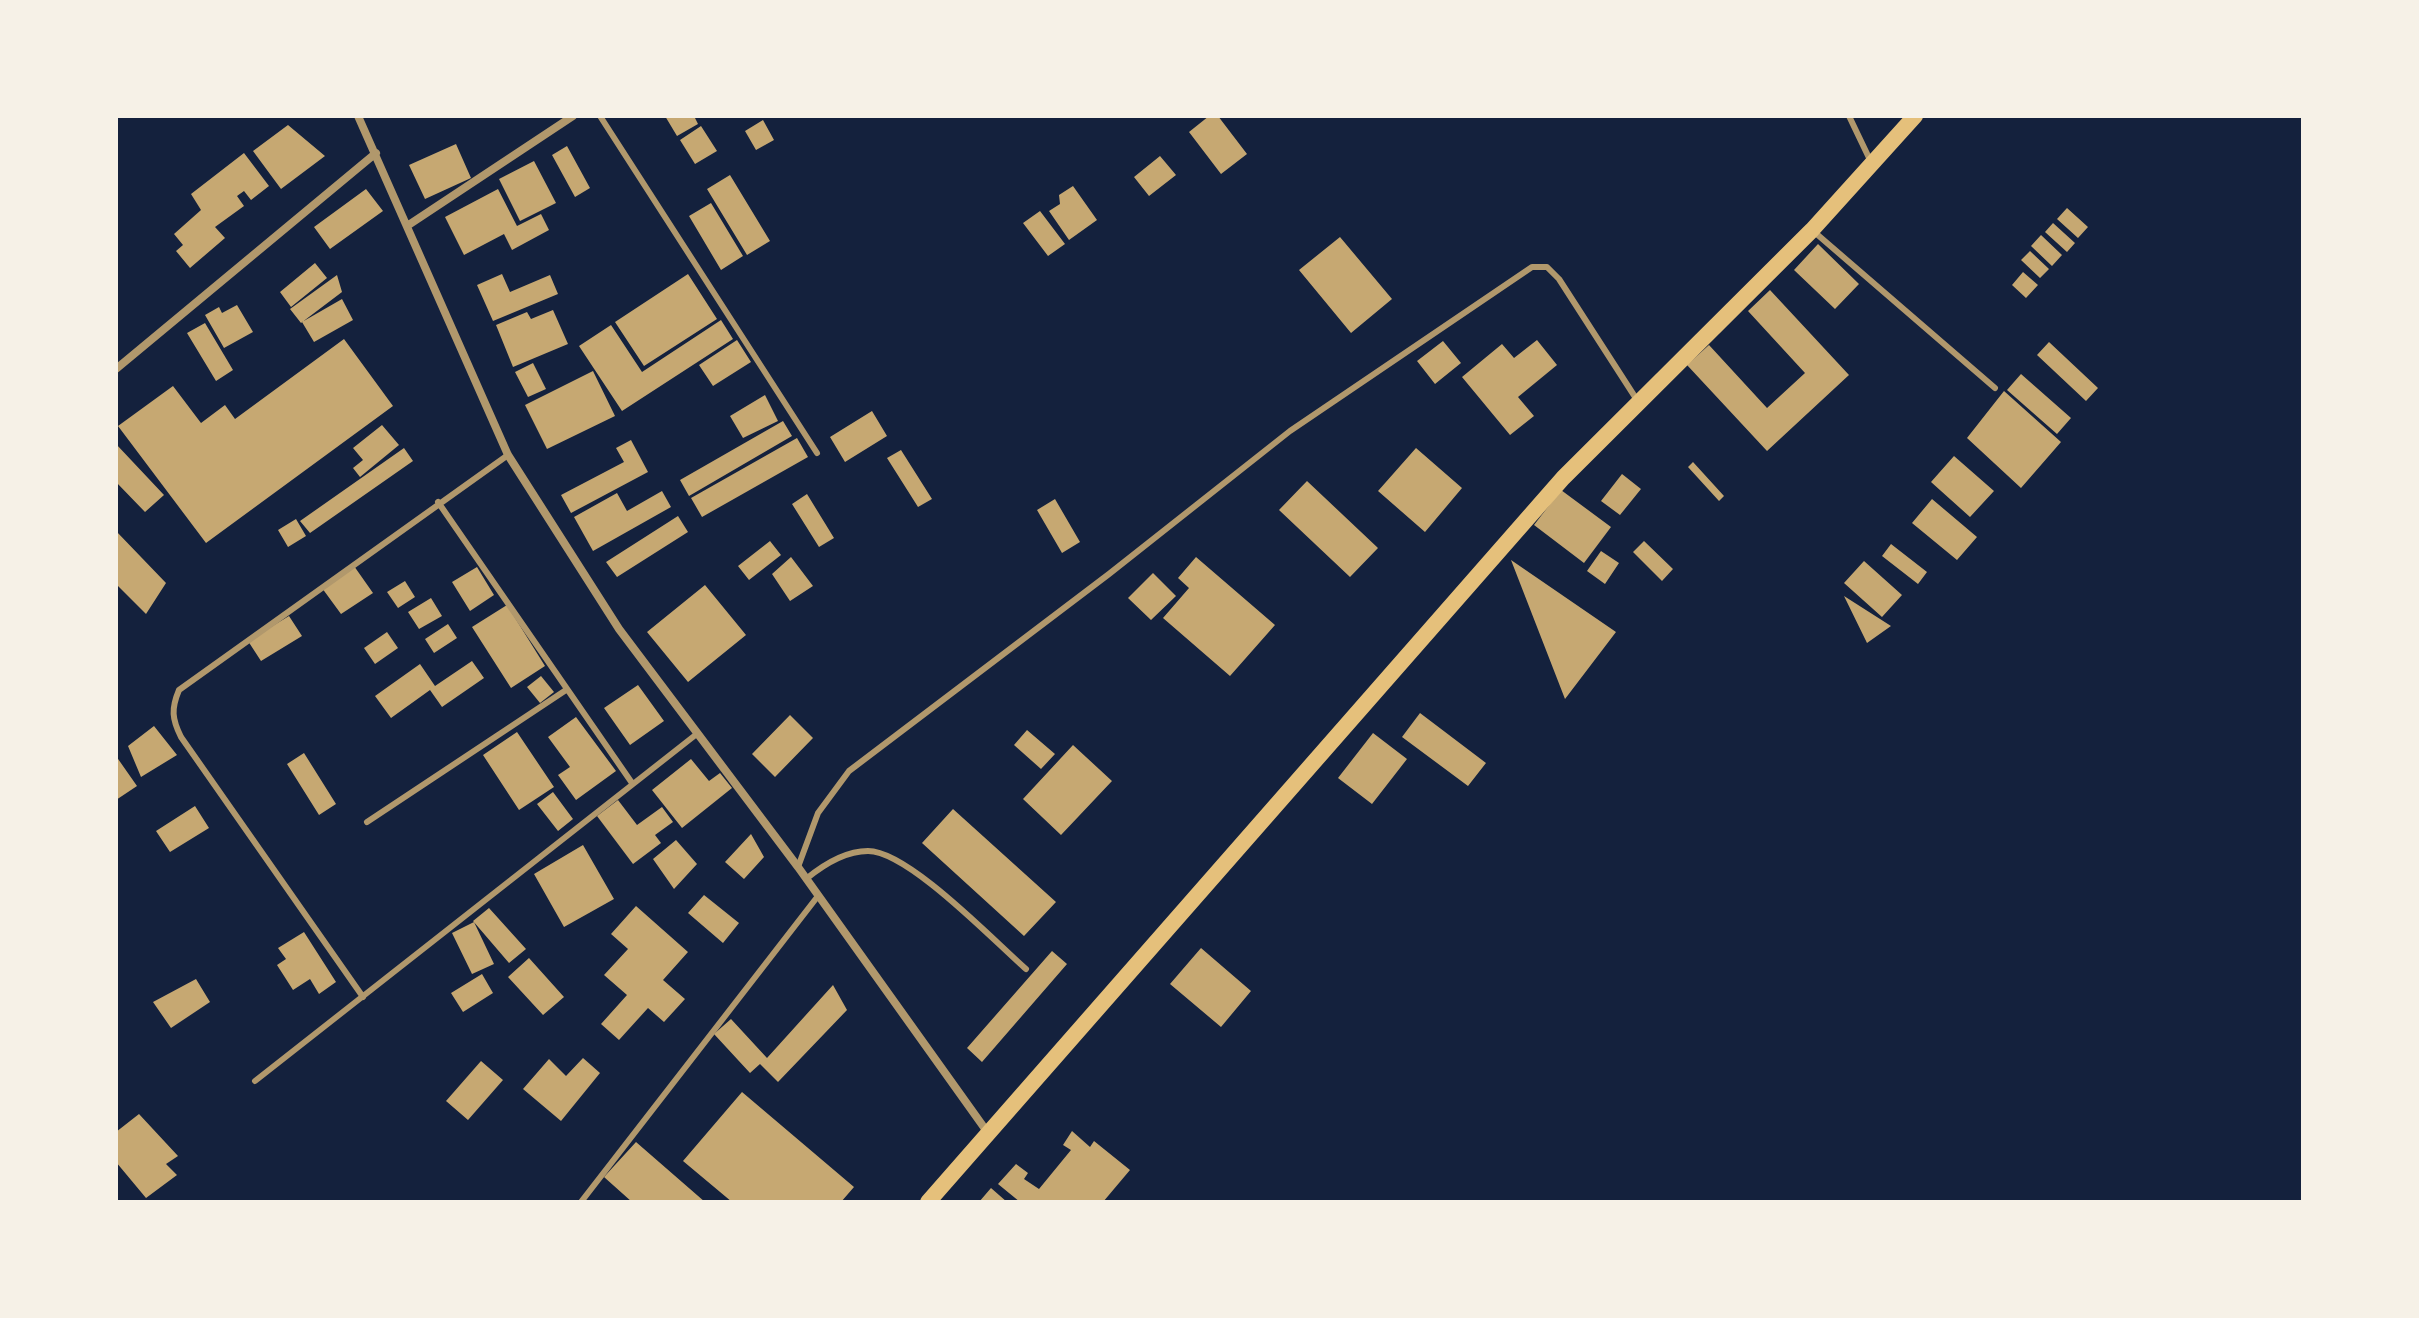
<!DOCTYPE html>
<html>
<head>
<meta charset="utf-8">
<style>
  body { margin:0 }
  #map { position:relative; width:2419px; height:1318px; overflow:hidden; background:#14213d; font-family:"Times New Roman",serif }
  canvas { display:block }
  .frame { position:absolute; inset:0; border:118px solid #f6f1e7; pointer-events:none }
</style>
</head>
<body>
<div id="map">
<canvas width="2419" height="1318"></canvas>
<div class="frame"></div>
</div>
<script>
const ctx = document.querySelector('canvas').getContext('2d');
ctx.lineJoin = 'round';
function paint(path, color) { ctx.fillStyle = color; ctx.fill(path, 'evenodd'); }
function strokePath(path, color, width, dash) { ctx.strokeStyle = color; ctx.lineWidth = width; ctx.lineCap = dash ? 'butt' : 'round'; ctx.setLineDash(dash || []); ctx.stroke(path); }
const building = new Path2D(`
  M665,116H694L698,124L677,136Z
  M1209,116H1218L1247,154L1221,174L1189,132Z
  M763,120L774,140L756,150L745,131Z
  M288,125L325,156L281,189L253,151Z
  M701,126L717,151L695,164L680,140Z
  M456,144L471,178L425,199L409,165Z
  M567,146L590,188L575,197L552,155Z
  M244,153L269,186L251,200L244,191L237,196L244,206L215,227L225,238L190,268L176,251L183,245L174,234L201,210L191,194Z
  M1160,156L1176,175L1149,196L1134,177Z
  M534,161L556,203L520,221L499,179Z
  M730,175L770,241L747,255L707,189Z
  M1073,186L1097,220L1069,240L1049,211L1060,204L1059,195Z
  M366,189L383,211L330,249L314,227Z
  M498,189L517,226L541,214L549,230L512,250L504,234L464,255L445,217Z
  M711,203L743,256L721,270L689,216Z
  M2067,208L2088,227L2078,238L2057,219Z
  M1040,211L1065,244L1048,256L1023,223Z
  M2053,223L2075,243L2067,252L2045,232Z
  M2041,235L2062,255L2052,266L2031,246Z
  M1340,237L1392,299L1351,333L1299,270Z
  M1818,244L1859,284L1835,309L1794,270Z
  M2030,251L2049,269L2040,278L2021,260Z
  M315,263L327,278L291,307L280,292Z
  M2023,272L2038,285L2026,298L2012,285Z
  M502,274L510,292L550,275L558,294L493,321L477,285Z
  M688,274L717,319L644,366L615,322Z
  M337,275L342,292L301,323L290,309Z
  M1770,290L1849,375L1767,451L1687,365L1709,345L1767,408L1805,373L1748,311Z
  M342,299L353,320L314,342L302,322Z
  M237,305L253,332L224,348L205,315L219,307L222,313Z
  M553,310L568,344L513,367L496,325L527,312L531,319Z
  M721,320L733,339L622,411L579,346L611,325L642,372Z
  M205,323L233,370L216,381L187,333Z
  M344,339L393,406L206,543L118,426L173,386L201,423L225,405L235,419Z
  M737,340L751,362L713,386L699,365Z
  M1537,340L1557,365L1518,397L1534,416L1510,435L1462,377L1502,344L1514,358Z
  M1443,341L1461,363L1435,384L1417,361Z
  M2049,342L2098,388L2086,401L2037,355Z
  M533,363L546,389L528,397L515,372Z
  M593,371L615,416L547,449L525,405Z
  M2021,374L2071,418L2057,434L2007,390Z
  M2004,391L2061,442L2021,488L1967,438Z
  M765,395L778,421L743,438L730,416Z
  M872,411L887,436L845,462L830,437Z
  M783,421L792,436L689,496L680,480Z
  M382,425L399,445L360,477L353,468L363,460L353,448Z
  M797,438L808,457L702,517L691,498Z
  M631,440L648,472L571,513L561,495L624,462L616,448Z
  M116,444L164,495L145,512L116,482Z
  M404,448L413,461L310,533L300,521Z
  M1416,448L1462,488L1425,532L1378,491Z
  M901,450L932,499L918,507L887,458Z
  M1954,456L1994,491L1970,517L1931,482Z
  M1693,462L1724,496L1719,501L1688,467Z
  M1622,474L1641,489L1620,515L1601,501Z
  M1307,481L1378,548L1350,577L1279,510Z
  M1561,490L1611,527L1584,563L1534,525Z
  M662,491L671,507L593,551L574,517L617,493L627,511Z
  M807,494L834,538L819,547L792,504Z
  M1055,499L1080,542L1062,553L1037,510Z
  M1932,499L1977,537L1957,560L1912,523Z
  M678,516L688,532L617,577L606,562Z
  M296,519L306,536L288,547L278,530Z
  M116,531L166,583L146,614L116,584Z
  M770,541L781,555L749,580L738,566Z
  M1644,541L1673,569L1662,581L1633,552Z
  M1891,544L1927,572L1918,584L1882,556Z
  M1601,551L1619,563L1605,584L1587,571Z
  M791,557L813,586L790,601L772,574Z
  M1196,557L1275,625L1230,676L1163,618L1189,588L1178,578Z
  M1511,560L1616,632L1565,699Z
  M1864,561L1902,595L1882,617L1844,583Z
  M354,566L373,593L341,614L322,588Z
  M477,567L494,595L470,611L452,582Z
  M1153,573L1176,596L1151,620L1128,598Z
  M405,581L415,597L398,608L387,592Z
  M705,585L746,635L688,682L647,632Z
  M1844,596L1891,626L1867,643Z
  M431,598L442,616L419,629L408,612Z
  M507,605L545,666L511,688L472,627Z
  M289,616L302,636L261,661L248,641Z
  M448,624L457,638L434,653L425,639Z
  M387,632L398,648L375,664L364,648Z
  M472,661L484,678L442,707L430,690L391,718L375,696L420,664L435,686Z
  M541,676L554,692L540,703L527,687Z
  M638,685L664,721L630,745L604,708Z
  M1420,713L1486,763L1468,786L1402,737Z
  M790,715L813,738L775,777L752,754Z
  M576,717L616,771L576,800L558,775L570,767L548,737Z
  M154,726L177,755L141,777L128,746Z
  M1027,730L1055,754L1041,769L1014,745Z
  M517,732L554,787L519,810L483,755Z
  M1373,733L1407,759L1372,804L1338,778Z
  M1073,745L1112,781L1061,835L1023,799Z
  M304,753L336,804L319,815L287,764Z
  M116,756L137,786L116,800Z
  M691,759L709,781L720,773L732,788L682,828L652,790Z
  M553,792L573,819L558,831L537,804Z
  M618,800L637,825L662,807L673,822L655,835L661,843L633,864L597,816Z
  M195,806L209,828L170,852L156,831Z
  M953,809L1056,902L1024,936L922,843Z
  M751,834L764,857L744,879L725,862Z
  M676,840L697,864L674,889L653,859Z
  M583,845L614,899L564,927L534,874Z
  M704,895L739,923L723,943L688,913Z
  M636,906L688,952L663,980L685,999L664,1022L648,1008L619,1040L601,1024L627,995L604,975L628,949L611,934Z
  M489,908L526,949L509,963L473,921Z
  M474,922L494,964L472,974L452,933Z
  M304,932L336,982L319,994L310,979L293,990L277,965L286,959L278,948Z
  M1201,948L1251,991L1221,1027L1170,984Z
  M1052,951L1067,964L982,1062L967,1048Z
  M529,958L564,997L543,1015L508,977Z
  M482,974L493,993L463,1012L451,993Z
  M196,979L210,1002L171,1028L153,1002Z
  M833,985L847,1010L778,1082L760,1064L750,1073L714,1034L731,1019L767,1058Z
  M583,1058L600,1073L561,1121L523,1089L549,1059L566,1076Z
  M481,1061L503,1080L468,1120L446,1101Z
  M742,1092L854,1187L841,1202H732L683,1161Z
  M139,1114L178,1156L166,1164L177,1175L146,1198L116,1162V1132Z
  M1072,1131L1090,1147L1094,1141L1130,1170L1103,1202H1020L998,1184L1016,1164L1028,1173L1024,1179L1039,1189L1071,1150L1063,1145Z
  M636,1142L705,1202H632L604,1177Z
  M991,1188L1007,1202H979Z`);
const service = new Path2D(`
  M600,116L817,453
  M1849,116L1871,162
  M1812,230L1995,388
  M438,502L632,783
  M367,822L566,690
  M798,867L818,813L849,771L1109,574L1290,431L1532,267H1547L1559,279L1637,400
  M806,879C823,865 844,851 868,851C908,851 993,940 1026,969
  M363,997L181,737C172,719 171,709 179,690L508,455
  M255,1081L698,733
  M581,1202L818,896`);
const minor = new Path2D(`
  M358,116L508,455L619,629L798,867L988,1133
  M407,226L573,116
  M116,369L376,153`);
const secondary = new Path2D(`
  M928,1202L1563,478L1812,230L1915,116`);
paint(building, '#c6a872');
strokePath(service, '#b1986c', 6);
strokePath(minor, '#b1986c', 8);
strokePath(secondary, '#e5c07b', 16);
</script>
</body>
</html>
